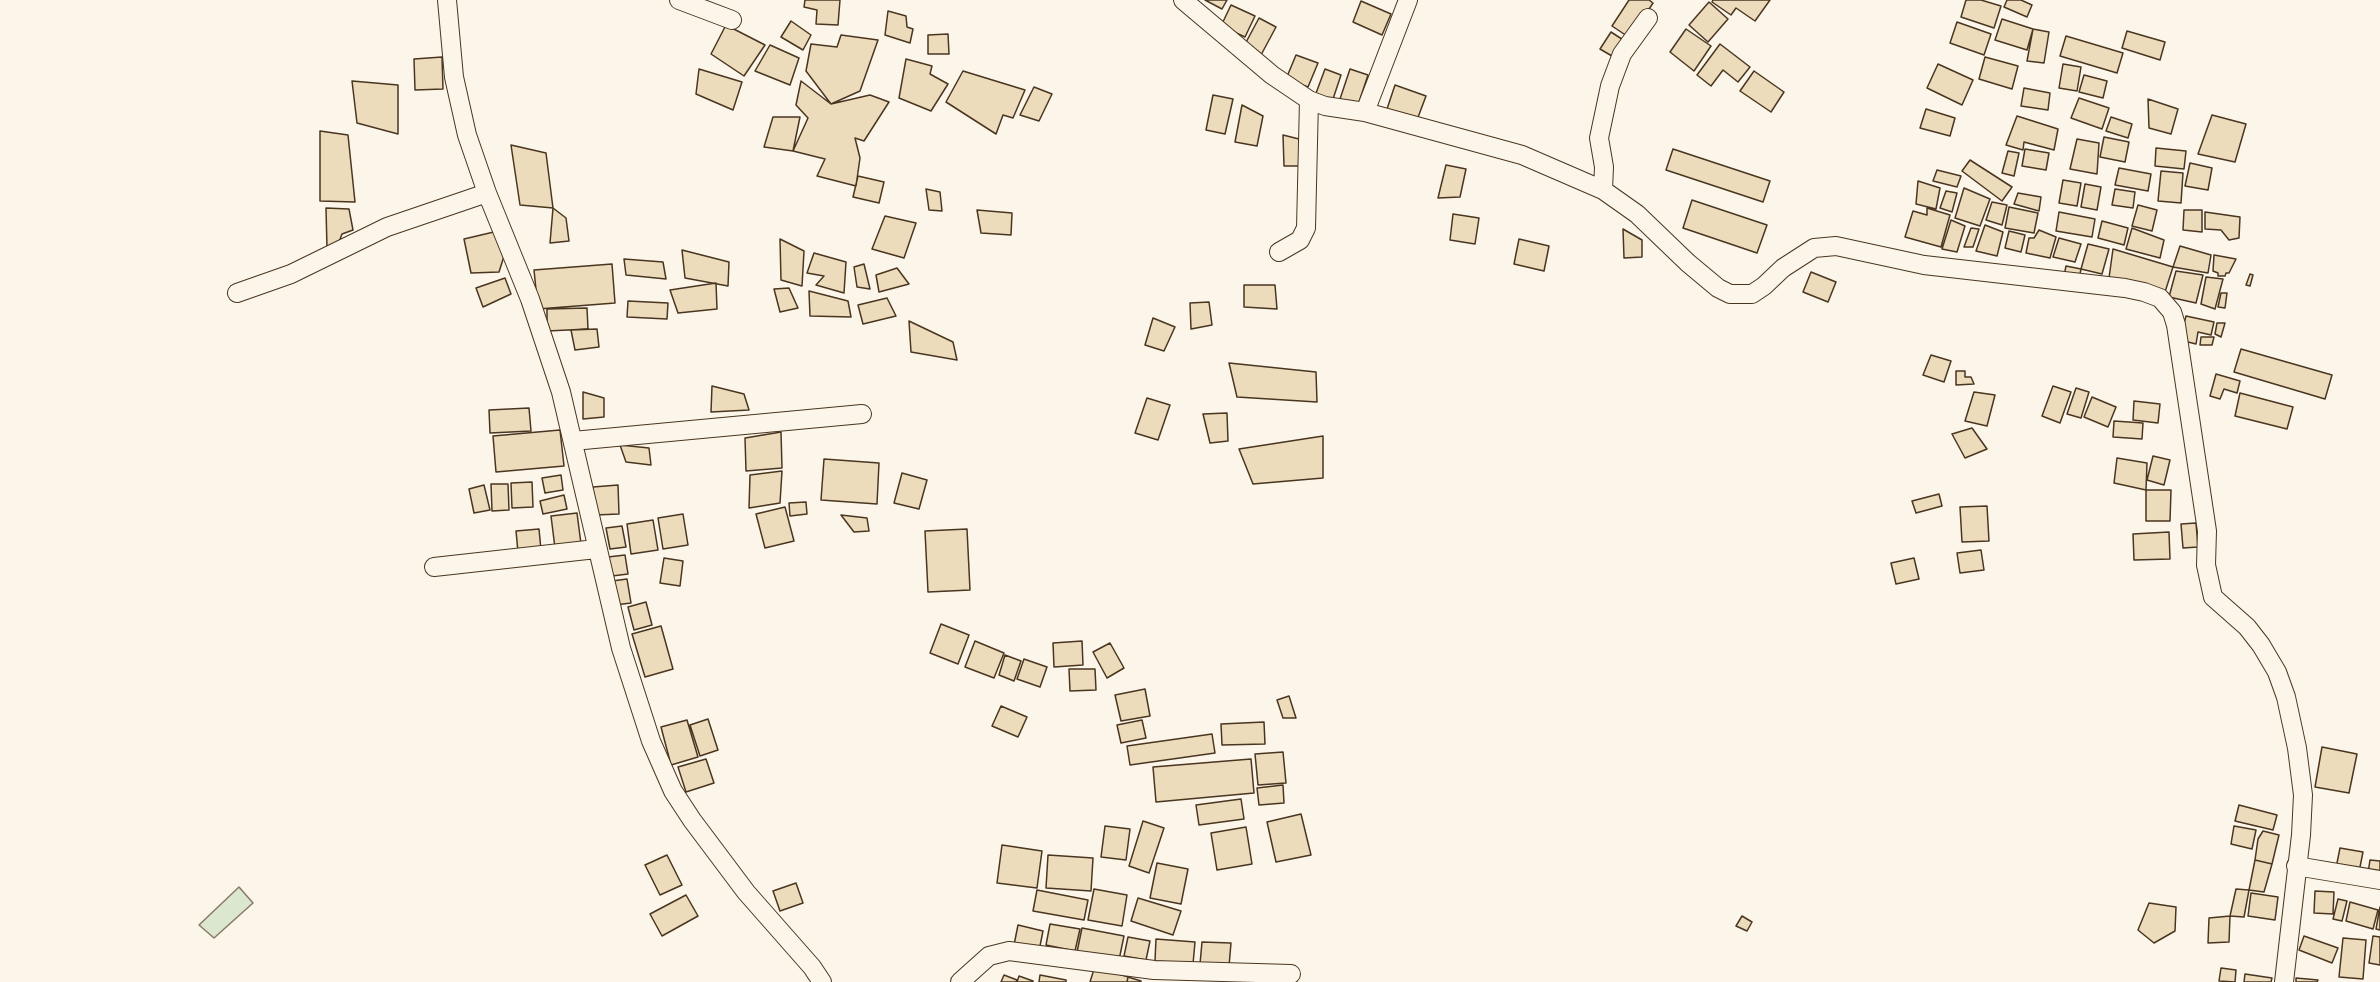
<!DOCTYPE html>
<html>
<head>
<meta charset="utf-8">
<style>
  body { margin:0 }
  canvas { display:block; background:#fbf6e9 }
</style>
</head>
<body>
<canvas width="2380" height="982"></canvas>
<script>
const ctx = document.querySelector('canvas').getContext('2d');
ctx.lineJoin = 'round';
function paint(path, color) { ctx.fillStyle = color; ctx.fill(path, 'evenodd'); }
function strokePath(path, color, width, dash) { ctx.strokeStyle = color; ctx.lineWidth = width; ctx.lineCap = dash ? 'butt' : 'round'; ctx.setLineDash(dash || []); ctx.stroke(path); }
const green = new Path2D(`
  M239,887L253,903L214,938L199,925Z`);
const building = new Path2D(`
  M805,0H840L838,25L816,24L817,10L804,7Z
  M1205,0H1227L1222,9Z
  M1629,0H1649L1653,3L1630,38L1612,26Z
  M1713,0H1770L1755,21L1736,8L1731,15L1712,2Z
  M1966,0H1981L2001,6L1994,28L1961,17Z
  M2007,0H2021L2032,5L2027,17L2004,7Z
  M1361,1L1391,14L1382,35L1353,22Z
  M1709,2L1728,19L1708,42L1689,25Z
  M1231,5L1255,16L1245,37L1221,26Z
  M888,11L906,16L907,27L913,29L910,43L885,35Z
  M1259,18L1276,27L1261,55L1244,46Z
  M2002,19L2033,29L2027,50L1995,40Z
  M791,21L811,35L803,50L781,37Z
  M1957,22L1991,34L1984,55L1950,43Z
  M726,25L765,45L744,76L711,54Z
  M1686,29L1711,46L1694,71L1670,52Z
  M2033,29L2049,32L2044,63L2027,61Z
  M2127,31L2165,42L2160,60L2122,48Z
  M1611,32L1628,43L1617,59L1600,49Z
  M948,34L949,54H928V35Z
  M841,35L878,40L860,91L831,104L806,71L811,44L837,47Z
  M2066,36L2123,53L2117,73L2060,56Z
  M1720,44L1750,67L1738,82L1723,70L1711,86L1697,75Z
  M770,45L799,58L790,85L755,71Z
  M1296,55L1318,63L1308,87L1286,79Z
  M442,57L443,89L415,90L414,59Z
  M1985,57L2018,66L2012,89L1979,79Z
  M906,59L932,66L930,74L948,84L931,111L899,98Z
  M1938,64L1973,80L1962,105L1927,88Z
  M2063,64L2081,67L2077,91L2059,88Z
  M699,69L742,82L733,110L696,94Z
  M1325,69L1341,75L1332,102L1315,96Z
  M1350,69L1368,75L1357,108L1339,102Z
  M963,71L1025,90L1013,118L1003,115L996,134L946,102Z
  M1754,71L1784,92L1771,112L1740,91Z
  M2084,75L2107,81L2103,98L2079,92Z
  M352,81L398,85V134L357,123Z
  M801,81L831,104L870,95L889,102L864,141L855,138L860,158L856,186L817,176L825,159L793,151L808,118L796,105Z
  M1395,85L1426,96L1417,120L1387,109Z
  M1034,87L1052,94L1039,121L1020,115Z
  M2024,88L2050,93L2048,110L2021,106Z
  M1213,95L1233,99L1225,134L1206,130Z
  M2079,98L2109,108L2102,129L2071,118Z
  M2148,99L2178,109L2171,134L2149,128Z
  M1242,105L1263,116L1257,146L1235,142Z
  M1926,109L1955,118L1950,136L1920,128Z
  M2212,115L2246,124L2235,162L2198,154Z
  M2017,116L2058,129L2054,150L2024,142L2023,150L2006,145Z
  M773,117H800L793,151L764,147Z
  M2111,117L2132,124L2128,138L2106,131Z
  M320,131L348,135L355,202L320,201Z
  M1283,135L1299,139L1300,166H1284Z
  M2104,137L2129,142L2125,162L2100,157Z
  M2077,139L2099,143L2097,174L2070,169Z
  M511,145L546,153L553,208L520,205Z
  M2156,148L2186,151L2184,169L2155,166Z
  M1673,149L1770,181L1763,202L1666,170Z
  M2025,149L2049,153L2046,170L2022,166Z
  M2008,151L2019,153L2014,176L2002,173Z
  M1970,160L2012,187L2002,201L1962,171Z
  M2190,163L2212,168L2208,190L2185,186Z
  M1446,165L1466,169L1460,197L1438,198Z
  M2119,168L2151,174L2148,191L2115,185Z
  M1937,170L1961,176L1957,187L1933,181Z
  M2161,171L2183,173L2181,203L2158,201Z
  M858,176L884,182L879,203L853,197Z
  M2063,180L2081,183L2077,206L2059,203Z
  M1918,181L1940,188L1936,209L1916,204Z
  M2085,184L2101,187L2097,210L2081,207Z
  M1964,188L1990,199L1980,226L1955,218Z
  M926,189L940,192L942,211L929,210Z
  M2115,189L2135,192L2133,208L2112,205Z
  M1946,191L1957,193L1952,212L1940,208Z
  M2018,193L2041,197L2039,211L2014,204Z
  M1692,200L1767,225L1757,253L1683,228Z
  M1992,202L2007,205L2002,225L1986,220Z
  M2138,205L2157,210L2152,231L2132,226Z
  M2009,207L2038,213L2034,233L2005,228Z
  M326,208L349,209L353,230L342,234L339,242L327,248Z
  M553,208L566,218L569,241L550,243Z
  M1927,208L1950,215L1941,247L1905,237L1913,211L1927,215Z
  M977,210L1012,213L1011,235L981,233Z
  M2184,210H2202V232L2183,230Z
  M2059,212L2095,219L2092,237L2056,231Z
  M2205,212L2240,217L2239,238L2229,240L2221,230L2205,229Z
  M1453,214L1479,218L1475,244L1450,240Z
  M885,216L916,223L904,258L872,249Z
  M1951,220L1965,226L1957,252L1942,249Z
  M2102,221L2128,228L2124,245L2098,238Z
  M1985,225L2003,232L1997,256L1976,251Z
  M1971,228L1979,229L1973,247H1964Z
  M2132,228L2164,240L2160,258L2126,249Z
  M1623,229L1642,240V257L1624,258Z
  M2039,230L2056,237L2050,258L2026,253L2029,238H2034Z
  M498,231L505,253L499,272L471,273L464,239Z
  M2009,231L2025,235L2021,252L2005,248Z
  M2059,238L2081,244L2075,262L2053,257Z
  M780,239L804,251L802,286L781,280Z
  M1519,239L1549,246L1544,271L1514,264Z
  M2088,244L2109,249L2102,274L2081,269Z
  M2180,246L2211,255L2208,273L2173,267Z
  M2113,249L2173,267L2165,292L2109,278Z
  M682,250L729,262L728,286L685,278Z
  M814,253L846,262L844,293L816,285L824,276L807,273Z
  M2214,255L2236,259L2229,273H2226L2225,276H2218V273L2213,271Z
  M624,259L663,262L666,279L626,275Z
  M612,264L615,303L538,309L534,270Z
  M864,264L870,289L857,287L854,267Z
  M2066,266L2081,269L2079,279L2064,276Z
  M897,268L909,284L879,292L876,275Z
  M2176,271L2203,275L2196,303L2169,297Z
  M1811,272L1836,282L1828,302L1803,292Z
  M2250,274L2253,275L2250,286L2246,285Z
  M2206,277L2223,279L2215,309L2201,304Z
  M505,278L511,294L483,307L476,288Z
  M716,283L717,309L678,313L670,290Z
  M1244,285H1275L1277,309L1244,307Z
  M789,288L798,308L780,312L774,289Z
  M809,291L848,301L851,317L810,316Z
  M2221,293H2227L2225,308L2218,307Z
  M887,298L896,316L863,324L858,305Z
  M628,301L668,303L667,319L627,317Z
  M1209,302L1212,325L1191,329L1190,303Z
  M587,308L588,329L547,331V309Z
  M2186,316L2214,322L2211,335L2198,332L2196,344L2180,340Z
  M1153,318L1175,327L1164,351L1145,345Z
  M909,321L953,342L957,360L911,352Z
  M2217,323H2225L2221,337L2215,334Z
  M597,329L599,347L575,350L571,330Z
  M2201,337H2214L2212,345H2200Z
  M2241,349L2332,375L2325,399L2234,372Z
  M1931,355L1951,361L1944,382L1923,375Z
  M1229,363L1316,372L1317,402L1237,397Z
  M1956,371H1965V377H1971L1974,384L1956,385Z
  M2216,374L2240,381L2237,393L2224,389L2220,399L2210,396Z
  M712,386L744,394L749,410L711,412Z
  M2053,386L2071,392L2060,423L2042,416Z
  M2076,388L2089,392L2081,418L2067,414Z
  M583,392L604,398V417L583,419Z
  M1974,392L1995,395L1987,426L1965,421Z
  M2240,393L2293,407L2287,429L2235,416Z
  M2092,397L2116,407L2108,427L2084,417Z
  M1147,398L1170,405L1158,440L1135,433Z
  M2134,401L2160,404L2158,423L2133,420Z
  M529,408L531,431L490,433L489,410Z
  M1227,413L1228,441L1210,443L1203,414Z
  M2114,421L2143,423L2142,439L2113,437Z
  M1972,428L1987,449L1965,458L1952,434Z
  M560,430L564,466L496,472L493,436Z
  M781,432L782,468L746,471L745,438Z
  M1323,436V478L1253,484L1239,449Z
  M620,445L649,448L651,465L626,462Z
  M2153,456L2170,460L2164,485L2147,480Z
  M2117,458L2147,463L2146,490L2114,483Z
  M824,459L879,463L877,504L821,500Z
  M782,471L780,503L749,508L750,475Z
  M902,473L927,480L919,509L894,503Z
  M561,475L563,490L545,493L542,478Z
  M532,482L533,507L512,508L511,483Z
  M491,484H508L509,510L492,511Z
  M484,485L490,510L474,513L469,489Z
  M618,485L619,514L595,515L593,487Z
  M2146,490H2171L2170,521H2146Z
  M1939,494L1942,506L1916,513L1912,501Z
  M564,495L567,509L543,514L540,501Z
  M806,502L807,514L790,516L789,503Z
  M1987,506L1989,541L1962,542L1960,507Z
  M785,507L794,541L765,548L756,514Z
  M577,513L581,544L555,548L551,516Z
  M683,514L688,545L663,549L658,518Z
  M841,515L867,518L869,531L854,532Z
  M653,520L658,550L631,554L627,524Z
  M2196,523L2198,547L2183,548L2181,524Z
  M622,526L626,547L610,549L606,528Z
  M539,529L541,550L518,552L516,531Z
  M967,529L970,590L928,592L925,531Z
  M2169,532L2170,559L2134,560L2133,534Z
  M1981,550L1984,570L1960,573L1957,553Z
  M625,555L628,574L612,576L608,557Z
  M664,558L683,561L680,586L660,583Z
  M1914,558L1919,579L1896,584L1891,563Z
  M627,579L631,603L615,605L612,581Z
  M646,602L652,625L634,630L628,607Z
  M941,624L969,635L958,664L930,653Z
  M661,626L673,669L645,677L632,634Z
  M975,641L1004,653L994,678L965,667Z
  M1082,641L1083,665L1054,667L1053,643Z
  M1110,643L1124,668L1107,678L1093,652Z
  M1005,655L1021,661L1014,681L999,675Z
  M1024,659L1047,667L1040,687L1017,679Z
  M1069,669H1095L1096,690L1070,691Z
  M1145,689L1150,716L1121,721L1115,695Z
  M1289,696L1296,718H1283L1277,700Z
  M1001,706L1027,717L1018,737L992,726Z
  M708,719L718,750L700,756L690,725Z
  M687,720L698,757L671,765L661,727Z
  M1142,720L1146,738L1121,743L1117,725Z
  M1264,722L1265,744L1222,745L1221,724Z
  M1212,734L1215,753L1130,765L1127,746Z
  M2322,747L2357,754L2349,793L2315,787Z
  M1283,752L1286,783L1258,785L1255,754Z
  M706,759L714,783L686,792L678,767Z
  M1251,759L1254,793L1156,802L1153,767Z
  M1283,785L1284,803L1259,805L1257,788Z
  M1241,799L1244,819L1199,825L1196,805Z
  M2239,805L2277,815L2273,830L2235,821Z
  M1301,814L1311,855L1276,862L1267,822Z
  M1143,821L1164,828L1149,873L1129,866Z
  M1105,826L1130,829L1126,860L1101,857Z
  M2234,826L2256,830L2252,849L2231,844Z
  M1246,827L1252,864L1217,870L1211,833Z
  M2263,831L2279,835L2272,864L2255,860L2258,839Z
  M1002,845L1042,851L1037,888L997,883Z
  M2340,848L2363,852L2359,872L2336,868Z
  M667,855L682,885L660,895L645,865Z
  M1048,855L1093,858L1091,891L1046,888Z
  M2255,860L2272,864L2264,892L2249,890Z
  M2370,860L2380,861V874L2368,873Z
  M1157,863L1188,869L1181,904L1150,898Z
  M796,883L803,903L780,911L773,891Z
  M1094,889L1127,895L1122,926L1088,920Z
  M2236,889L2249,890L2244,917L2230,916Z
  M1037,890L1088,900L1084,920L1033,911Z
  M2315,891L2334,892L2333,914L2314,913Z
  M2251,893L2278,897L2275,920L2248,916Z
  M686,895L698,916L662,936L650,914Z
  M1138,898L1181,911L1173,935L1131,921Z
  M2338,899L2347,901L2342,921L2333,919Z
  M2350,902L2378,910L2373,929L2346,921Z
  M2149,903L2176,907L2175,931L2154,943L2138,930Z
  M2380,907V930L2376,929Z
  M1742,916L1752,922L1747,931L1736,926Z
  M2230,916L2229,942L2208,943L2209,918Z
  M1050,924L1080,929L1075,951L1046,945Z
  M1018,925L1043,931L1039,951L1014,945Z
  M1082,928L1124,936L1119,960L1077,952Z
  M2304,936L2338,948L2332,963L2299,950Z
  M2373,936L2380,937V965L2369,963Z
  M1128,937L1150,941L1146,960L1124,956Z
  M2343,938L2366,940L2363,979L2339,977Z
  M1156,939L1195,942L1193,964L1155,961Z
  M1202,942L1231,943L1229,966L1200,964Z
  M1095,966L1128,977L1127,982H1090Z
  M2221,968L2236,970L2235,982L2219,981Z
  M2245,974L2272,978L2271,982H2244Z
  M1004,975L1017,980L1016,982H1001Z
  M1040,975L1066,980V982H1039Z
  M1019,976L1033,981V982H1017Z
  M1128,977L1141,981V982H1127Z
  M2296,978L2318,980L2317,982H2296Z`);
const minor = new Path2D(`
  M447,0L454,77L467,135L487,193L530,299L561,392L621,648L651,741L673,791L692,820L746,892L812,967L822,982
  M679,0L732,20
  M1183,0L1272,75L1309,100L1325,106L1365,112L1522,155L1603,190L1637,214L1688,263L1718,288L1730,294H1752L1764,286L1783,268L1814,248L1836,246L1924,265L2125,288L2144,292L2160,298L2172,312L2176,325L2207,531L2206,565L2213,597L2247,627L2261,645L2277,672L2286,697L2297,748L2303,795L2301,835L2284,982
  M1365,112L1408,0
  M1603,190L1604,167L1599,138L1610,86L1622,54L1648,18
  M1279,252L1300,240L1306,228L1309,100
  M237,293L291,274L387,227L487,193
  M573,441L862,414
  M434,567L596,549
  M2296,866L2380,880
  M960,982L989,956L1009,951L1154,970L1291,974`);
paint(green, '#dce7d0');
strokePath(green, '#887966', 1.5);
paint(building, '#ecdcbc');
strokePath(building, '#4a3520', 1.5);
strokePath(minor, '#4a3520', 20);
strokePath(minor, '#fbf6e9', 18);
</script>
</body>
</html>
